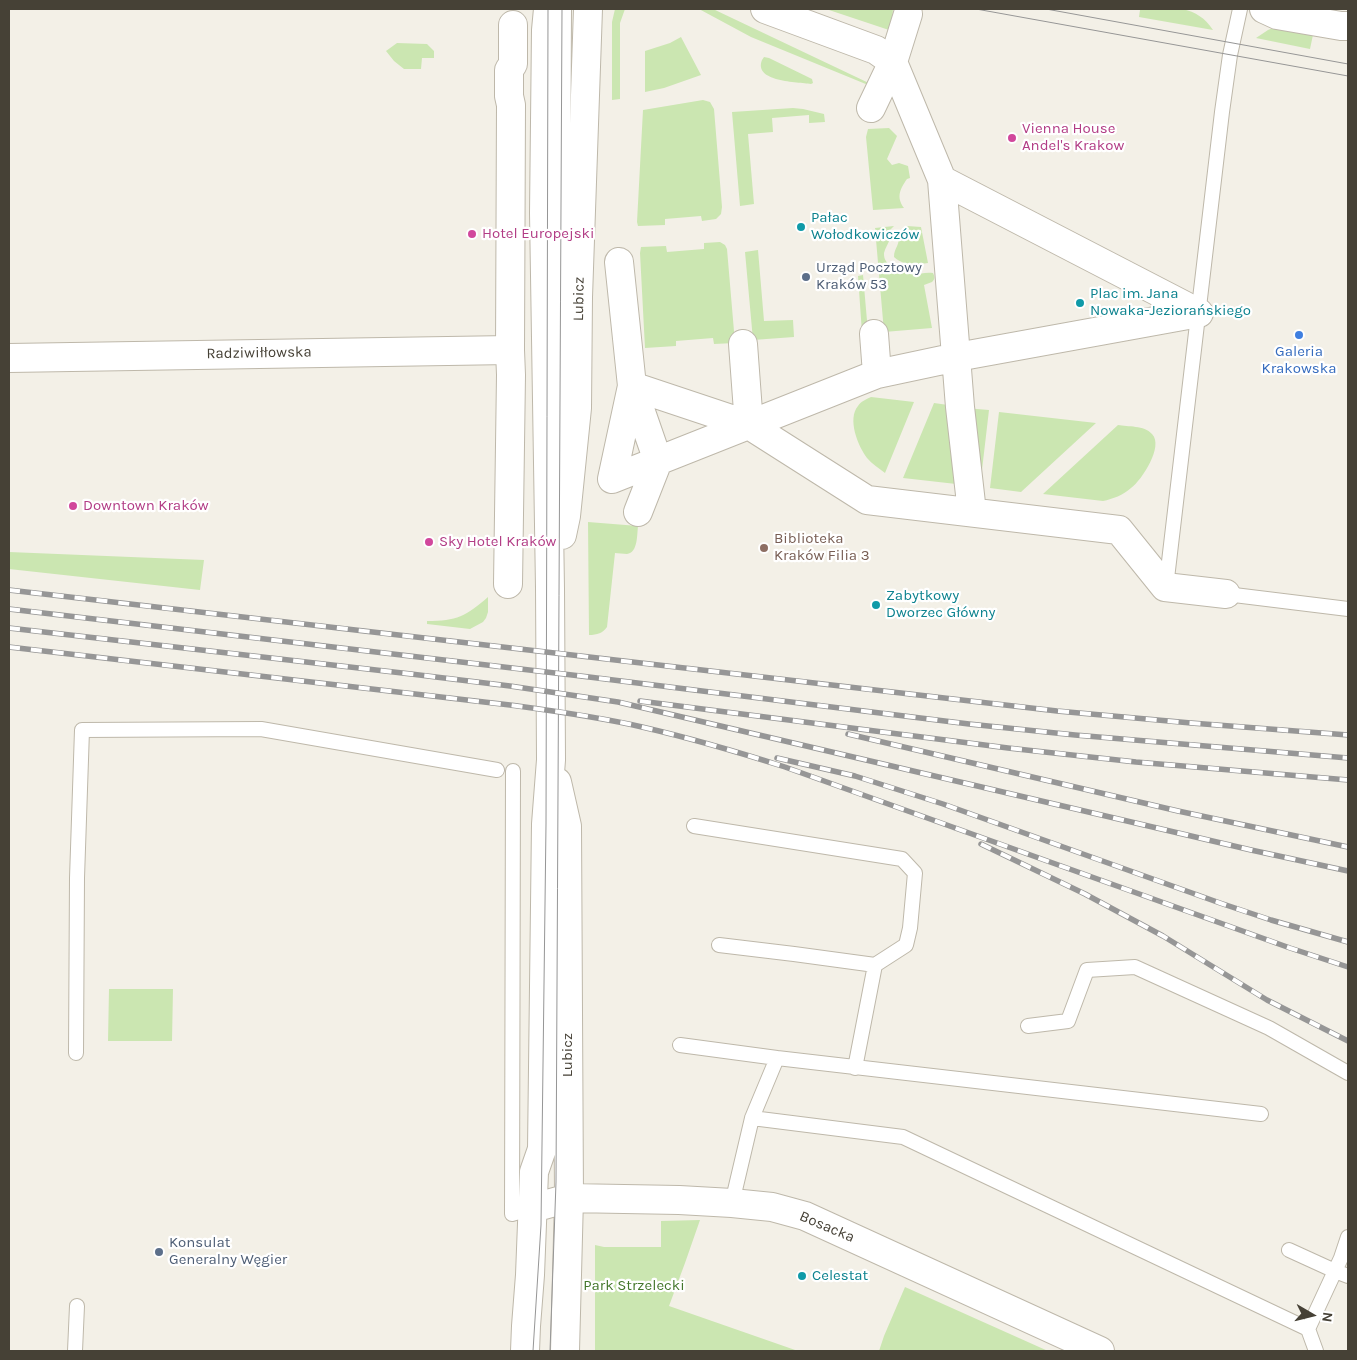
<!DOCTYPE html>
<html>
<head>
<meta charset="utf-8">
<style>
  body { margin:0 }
  #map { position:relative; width:1357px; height:1360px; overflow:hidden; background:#f3f0e7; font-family:Karla,sans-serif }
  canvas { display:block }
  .frame { position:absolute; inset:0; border:10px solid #464136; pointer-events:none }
  .north { position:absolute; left:1287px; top:1290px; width:50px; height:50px; -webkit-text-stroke:4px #fff; paint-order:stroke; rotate:98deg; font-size:14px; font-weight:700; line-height:20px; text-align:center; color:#464136 }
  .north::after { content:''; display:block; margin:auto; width:18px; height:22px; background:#464136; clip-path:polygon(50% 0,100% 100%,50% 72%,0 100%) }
</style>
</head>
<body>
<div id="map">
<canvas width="1357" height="1360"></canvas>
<div class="frame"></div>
<div class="north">N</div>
</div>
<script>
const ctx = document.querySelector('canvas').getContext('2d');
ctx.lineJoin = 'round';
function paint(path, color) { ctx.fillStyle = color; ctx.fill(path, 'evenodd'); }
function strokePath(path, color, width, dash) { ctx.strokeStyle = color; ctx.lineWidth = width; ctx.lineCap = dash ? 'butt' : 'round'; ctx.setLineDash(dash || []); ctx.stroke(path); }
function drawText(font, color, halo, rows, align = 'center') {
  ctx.font = font + ' Karla,sans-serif'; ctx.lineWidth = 4.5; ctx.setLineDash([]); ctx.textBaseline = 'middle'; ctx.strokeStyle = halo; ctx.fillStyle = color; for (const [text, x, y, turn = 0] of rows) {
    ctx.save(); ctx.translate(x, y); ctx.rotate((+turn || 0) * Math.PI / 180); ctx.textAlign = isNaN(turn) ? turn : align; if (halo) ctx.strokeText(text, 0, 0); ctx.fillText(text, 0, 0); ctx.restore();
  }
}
const green = new Path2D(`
  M615,9H625L620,23V99L612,100V22Z
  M699,9H713L873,85V87L751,37Z
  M826,9H893L892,22L889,30Z
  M1143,9H1182C1196,12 1205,18 1213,30L1139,17L1140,10Z
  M1275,27L1314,30L1310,49L1256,38L1268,30Z
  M681,37L701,75L664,88L645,92V51L670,43Z
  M397,43L427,44L434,51V58H422L421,69H404L394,61L386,51Z
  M764,57L769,58L812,79L813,83L811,84C798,82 753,82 762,60Z
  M703,100L710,102L714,109L722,207L721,214L716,219L702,221L701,216L665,219V225L638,226L637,222L643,110Z
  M793,108L803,109L824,114L825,122L809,123V115L772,118L773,132L748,134L754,204L740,206L732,112Z
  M889,128L897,136L887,159L892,165L899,163L908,166L910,178L907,179C900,189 896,197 904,208L873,210L866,137L868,129Z
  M894,226L890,230C890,233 890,236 890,238C889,243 885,248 884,253C883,267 902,273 913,274C920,274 926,272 933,273C935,277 935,279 932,282L924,285L932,328L884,332L875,228Z
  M907,226L921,227L928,263C915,265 904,266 894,257C894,247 901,245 898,234Z
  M720,242L725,245L727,249L735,343L714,344L713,338L676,341V346L645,348L640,253L641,247L666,246L667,252L704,249V243Z
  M758,250L764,321L793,320L794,337L753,340L745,252Z
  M863,275L868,332L862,333L858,276Z
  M871,397L914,402L885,473C879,468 872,464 867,458C858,446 847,419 858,406C861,401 867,399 871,397Z
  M934,403L955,406L965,485L903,478Z
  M965,408L989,410L980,487Z
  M999,412L1096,423L1021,492L990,488Z
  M1118,425C1128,427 1144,425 1152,434C1164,446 1142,480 1131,488C1123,495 1113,499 1103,501L1043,494Z
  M588,522L638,526C637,534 638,553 627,554C623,554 618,553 615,553L607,627C603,633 597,635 589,635Z
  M9,552L204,560L200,590L9,569Z
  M488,597V612L486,618L483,622L470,629L427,624V621C457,621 466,616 488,597Z
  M109,989H173L172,1041H108Z
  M700,1220L685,1263L669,1306L798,1351H595V1245L604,1247H661V1221Z
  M905,1287L1048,1351H879L884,1336Z`);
const lane = new Path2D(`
  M562,437L564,9
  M1166,587L1222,112L1230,55L1240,9
  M1226,594L1348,609
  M513,771L512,1214L533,1208
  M694,826L902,859L915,873L910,928L906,945L875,965L855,1068
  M719,945L794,954L875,965
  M1028,1026L1068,1021L1087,970L1135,967L1269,1028L1348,1073
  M680,1045L777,1058
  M76,1053L77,878L82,730L261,729L497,770
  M752,1118L903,1137L1308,1329
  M732,1203L752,1118L777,1058L1261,1114
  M1289,1250L1335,1271L1348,1276
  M75,1351L77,1306
  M1316,1351L1308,1329L1341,1258L1348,1237`);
const street = new Path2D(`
  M765,9L876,50L893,62L942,180L960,407L972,512
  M1264,9L1277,15L1341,26H1348
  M871,108L893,62L908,14
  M942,180L1199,313
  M874,334L877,374
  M743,344L749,425
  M9,358L510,350
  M612,479L877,374L957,357L1199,313
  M612,479L632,386L619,262
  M638,512L658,461L632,386L749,425L867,500L1119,530L1165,587L1226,594
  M562,535L566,516L577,408L578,297L588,9
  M508,584L511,375L510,350L511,105L509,96V70L513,64V25
  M557,782L567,826L569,1198L565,1351
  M533,1208L569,1198L679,1200L732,1203L772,1207L805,1216L1100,1351
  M525,1351L526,1326L530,1275L534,1172L542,1149L546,824L551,760L550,588L544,213L546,30L548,9`);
const tram = new Path2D(`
  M976,9L1348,76
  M1046,9L1348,64
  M533,1351L541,1225L546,824L548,9
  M550,1351L556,1182L562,9`);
const rail = new Path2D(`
  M9,590L1057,711L1191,723L1348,735
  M9,609L589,677L969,724L1075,735L1348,758
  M9,628L411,674L510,686L618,702L1251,850L1348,871
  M9,647L510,705C554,711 599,717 642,727C690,738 738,752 785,767L1290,948L1348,967
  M640,701L1008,748L1136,762L1348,780
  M848,734L1178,811L1348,847
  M777,758L855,776L943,804L1220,903L1271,920L1348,942
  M981,844L1085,894L1163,936L1267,1000L1348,1041`);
const markers = [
  [1012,138,5,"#d1479c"],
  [801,227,5,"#0f9aa8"],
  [472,234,5,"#d1479c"],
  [806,277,5,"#5c6f8a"],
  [1080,303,5,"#0f9aa8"],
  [1299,335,5,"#3f7fe0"],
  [73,506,5,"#d1479c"],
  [429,542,5,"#d1479c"],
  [764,548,5,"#8d6e63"],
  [876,605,5,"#0f9aa8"],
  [159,1252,5,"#5c6f8a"],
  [802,1276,5,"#0f9aa8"]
];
const hotelNames = [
  ["Vienna House",1022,129],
  ["Andel's Krakow",1022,146],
  ["Hotel Europejski",482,234],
  ["Downtown Kraków",83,506],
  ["Sky Hotel Kraków",439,542]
];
const cultureNames = [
  ["Pałac",811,218],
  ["Wołodkowiczów",811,235],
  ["Plac im. Jana",1090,294],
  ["Nowaka-Jeziorańskiego",1090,311],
  ["Zabytkowy",886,596],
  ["Dworzec Główny",886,613],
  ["Celestat",812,1276]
];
const serviceNames = [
  ["Urząd Pocztowy",816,268],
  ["Kraków 53",816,285],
  ["Konsulat",169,1243],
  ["Generalny Węgier",169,1260]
];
const streetNames = [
  ["Lubicz",579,299,-89],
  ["Radziwiłłowska",259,353,-1],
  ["Lubicz",568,1055,-90],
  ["Bosacka",827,1227,23]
];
const shopNames = [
  ["Galeria",1299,352],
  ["Krakowska",1299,369]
];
const educationNames = [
  ["Biblioteka",774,539],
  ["Kraków Filia 3",774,556]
];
const parkNames = [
  ["Park Strzelecki",634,1286]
];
paint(green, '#cbe6b1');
strokePath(lane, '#beb8aa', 16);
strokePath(street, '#beb8aa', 30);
strokePath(lane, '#fff', 14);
strokePath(street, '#fff', 28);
strokePath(tram, '#969696', 1);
strokePath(rail, '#969696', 5.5);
strokePath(rail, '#fff', 4, [11]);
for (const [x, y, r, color] of markers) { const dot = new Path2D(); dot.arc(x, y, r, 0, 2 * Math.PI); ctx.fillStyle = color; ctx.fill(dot); strokePath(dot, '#fff', 2); }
drawText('15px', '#b23c85', '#fff', hotelNames, 'left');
drawText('15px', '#0d838f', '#fff', cultureNames, 'left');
drawText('15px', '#4e5e75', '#fff', serviceNames, 'left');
drawText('15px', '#464136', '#fff', streetNames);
drawText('15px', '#366cbe', '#fff', shopNames);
drawText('15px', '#785e54', '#fff', educationNames, 'left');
drawText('15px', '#43762b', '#fff', parkNames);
</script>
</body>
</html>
